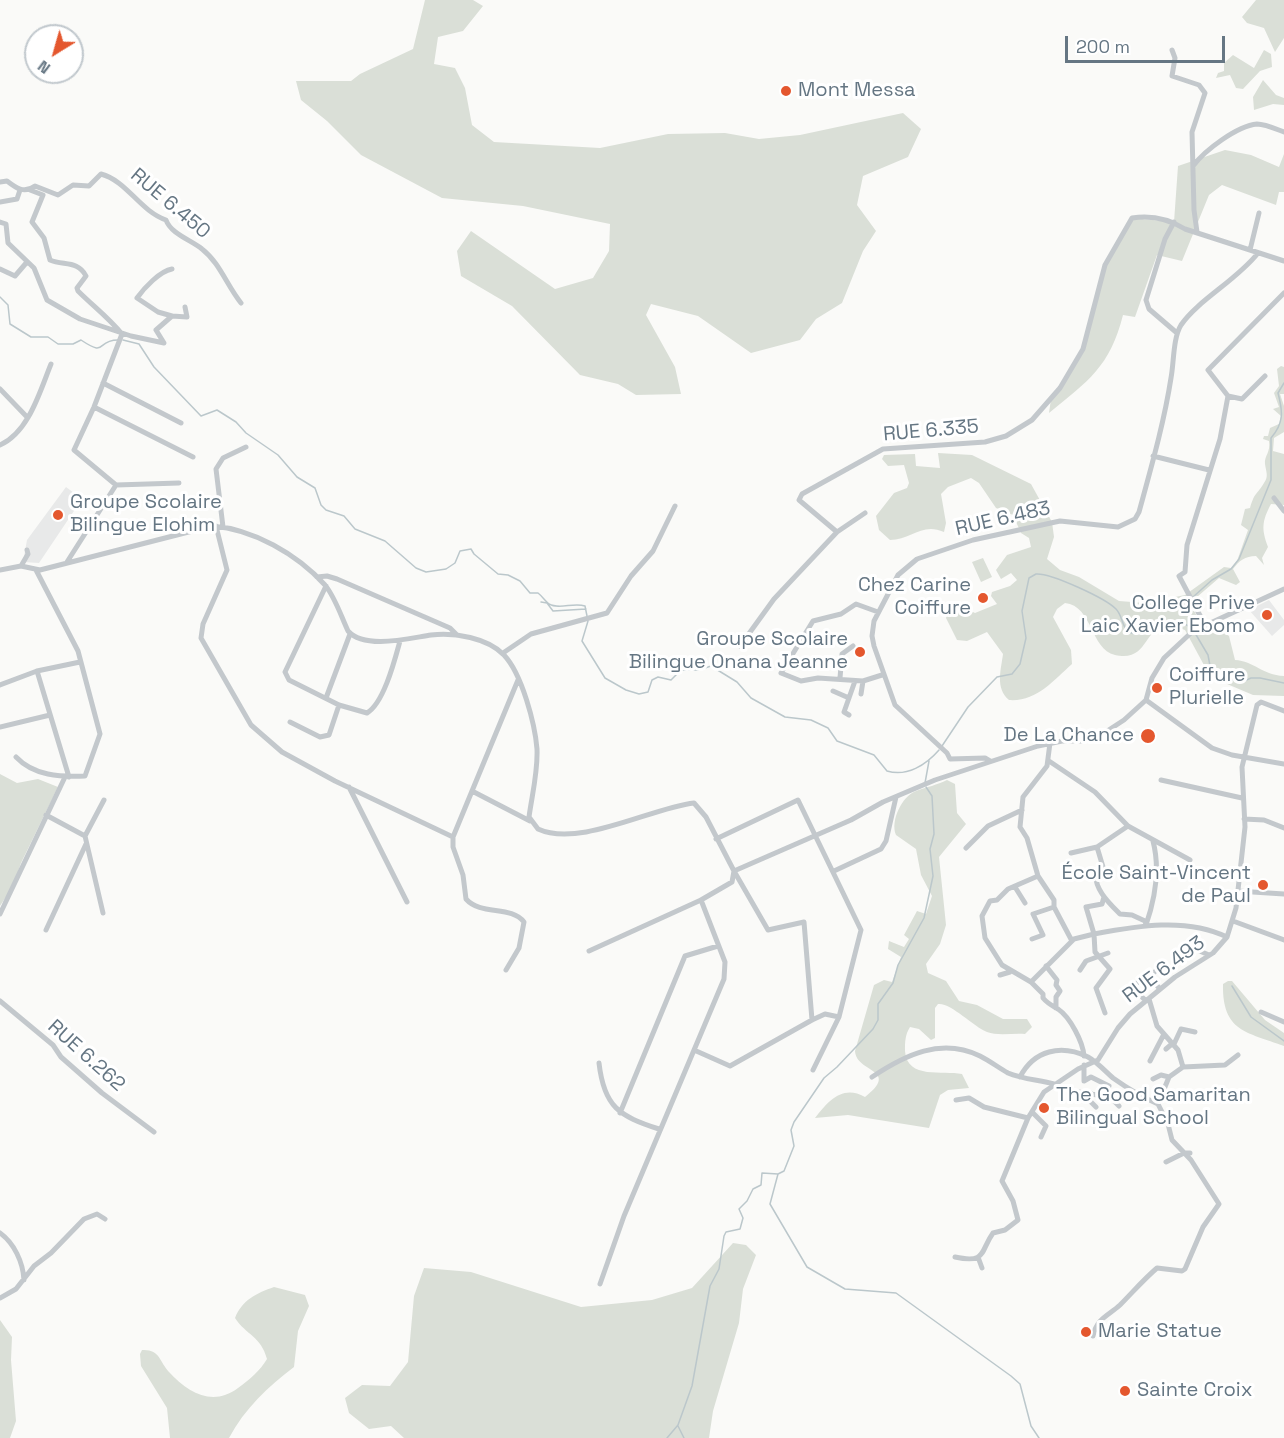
<!DOCTYPE html>
<html>
<head>
<meta charset="utf-8">
<style>
  body { margin:0 }
  #map { position:relative; width:1284px; height:1438px; overflow:hidden; background:#fafaf8; font-family:"Space Grotesk",sans-serif }
  canvas { display:block }
  .north { position:absolute; left:24px; top:24px; width:60px; height:60px; box-sizing:border-box; background:#fff; border:2px solid #c1c8cd; border-radius:50%; rotate:217deg; font-size:16px; font-weight:700; line-height:24px; text-align:center; color:#657683 }
  .north::after { content:''; display:block; margin:auto; width:21px; height:27px; background:#e4572e; clip-path:polygon(50% 0,100% 100%,50% 72%,0 100%) }
  .scale { position:absolute; left:1065px; top:36px; width:160px; height:27px; box-sizing:border-box; border:3px solid #657683; border-top:0; padding-left:8px; font-size:18px; line-height:21px; white-space:nowrap; color:#657683; -webkit-text-stroke:4px #fff; paint-order:stroke }
</style>
</head>
<body>
<div id="map">
<canvas width="1284" height="1438"></canvas>
<div class="north">N</div>
<div class="scale">200 m</div>
</div>
<script>
const ctx = document.querySelector('canvas').getContext('2d');
ctx.lineJoin = 'round';
function paint(path, color) { ctx.fillStyle = color; ctx.fill(path, 'evenodd'); }
function strokePath(path, color, width, dash) { ctx.strokeStyle = color; ctx.lineWidth = width; ctx.lineCap = dash ? 'butt' : 'round'; ctx.setLineDash(dash || []); ctx.stroke(path); }
function drawText(font, color, halo, rows, align = 'center') {
  ctx.font = font + ' "Space Grotesk",sans-serif'; ctx.lineWidth = 6; ctx.setLineDash([]); ctx.textBaseline = 'middle'; ctx.strokeStyle = halo; ctx.fillStyle = color; for (const [text, x, y, turn = 0] of rows) {
    ctx.save(); ctx.translate(x, y); ctx.rotate((+turn || 0) * Math.PI / 180); ctx.textAlign = isNaN(turn) ? turn : align; if (halo) ctx.strokeText(text, 0, 0); ctx.fillText(text, 0, 0); ctx.restore();
  }
}
const built = new Path2D(`
  M66,487L82,499L39,563L23,562L27,540Z
  M1269,600L1284,620V625L1272,636L1249,610Z`);
const green = new Path2D(`
  M425,0H473L483,6L463,31L438,37L434,64L455,68L465,88L472,125L494,142L600,148L668,134L725,133L759,139L800,135L903,113L921,129L908,157L863,176L857,205L876,231L863,251L842,303L816,319L800,340L751,353L698,316L651,304L646,315L675,367L681,394L636,395L618,384L580,375L512,306L461,276L457,251L471,231L555,289L593,278L609,251L610,224L523,206L442,198L361,155L327,121L301,100L296,81H351L360,74L413,49Z
  M1256,0H1284V38L1275,52L1264,28L1247,23L1242,17Z
  M1264,50L1271,54L1272,67L1260,71L1243,89L1236,88L1230,75L1216,78L1218,73L1224,71V63L1233,55L1254,68Z
  M1263,80L1276,95L1284,98V105L1273,104L1254,110L1253,97Z
  M1225,150L1251,155L1279,167L1284,154V192H1279L1276,205L1222,185L1209,195L1182,261L1157,255L1135,317L1123,315C1110,367 1088,381 1049,413L1051,399L1083,349L1105,265L1132,218L1174,222L1178,166Z
  M1281,366L1284,367V394H1280L1284,406V432L1274,438L1273,451L1284,454V505L1271,504C1262,521 1261,529 1268,547L1262,558L1264,565L1256,556C1245,556 1239,561 1233,569L1240,582L1236,585L1219,578L1190,603L1200,622L1210,630H1220L1229,636L1235,660C1254,661 1262,675 1284,676V696L1253,695L1220,681L1205,667L1185,630C1139,612 1155,664 1115,655C1090,649 1093,606 1065,603L1057,609L1053,617L1071,650L1072,664C1053,681 1036,702 1009,700C995,688 1001,670 1003,654L987,632L967,641L957,640L946,618L949,610L963,607L975,613L997,604L991,596L992,592L1010,586L1017,580L1011,573L1001,579L996,570L1007,555L1031,547L1029,538L1021,533L1013,515L996,508L979,483L971,478L948,487L941,494L946,523L944,532C922,522 911,540 890,540L879,530L876,516L894,493L907,488L909,483L904,465L888,466L882,459L884,455L915,454L916,466L940,468L938,453L972,455L1031,484L1052,522L1054,537L1047,559L1060,570L1079,577L1119,601L1145,603L1185,595L1224,567L1231,568L1237,561L1248,530L1241,525L1245,509L1250,508C1255,491 1257,495 1264,483C1269,476 1266,472 1265,464C1264,456 1271,452 1269,441L1263,439L1264,436H1268L1270,428L1279,424L1281,416L1273,409L1279,407L1274,393L1279,386L1277,369Z
  M983,558L992,577L981,582L972,562Z
  M0,774L17,783L38,779L58,787L21,863L13,886L0,906Z
  M947,780L955,784L957,813L966,824L939,857L946,925L940,944L926,964L928,973L946,981L959,1001L977,1005L1003,1019H1027L1032,1027L1025,1034C1013,1033 997,1036 987,1032C973,1026 950,1002 938,1004L935,1008V1038L931,1040L919,1029L910,1027C905,1035 905,1042 905,1051C907,1080 943,1070 962,1074L969,1088L948,1090L940,1095L929,1128L848,1115L815,1118C828,1101 843,1084 865,1097C901,1069 856,1073 855,1051L874,985L884,980L892,982L901,957L888,949L889,941L904,947L909,939L904,935L917,911L926,914L932,896L921,875L916,849L896,835C890,821 902,796 916,791C927,787 937,785 947,780Z
  M1228,981H1232L1265,1020L1284,1033V1046C1247,1032 1222,1032 1223,984Z
  M733,1243L746,1245L756,1255L743,1289L739,1323L713,1411L709,1438H404L391,1426L369,1429L349,1413L345,1398L362,1385L390,1386L408,1362L414,1296L424,1268L471,1272L581,1307L652,1300L692,1288Z
  M274,1287L305,1295L309,1306L298,1331L294,1367C268,1387 245,1408 229,1438H170L167,1408L141,1366L140,1354L142,1350C160,1349 159,1361 169,1372C188,1393 213,1407 238,1388C249,1380 260,1371 267,1359C261,1336 246,1335 235,1318C242,1300 257,1293 274,1287Z
  M0,1320L12,1337L11,1360L16,1421L10,1438H0Z`);
const stream = new Path2D(`
  M0,297L8,305L10,324L31,337H48L58,344H73L81,340C108,358 95,340 118,340
  M123,340L139,344L154,367L201,416L217,410L236,422L246,433L278,455L297,477L315,488L321,505L326,510L344,516L355,529L385,541L416,568L426,572L446,569L455,563L460,551L471,549L474,554L498,574L508,575L520,581L530,593H538C542,596 545,601 549,604C560,610 573,602 585,606L587,616
  M1193,597L1212,580L1231,569L1239,559L1271,480V438C1284,423 1283,412 1278,393L1284,383
  M1189,600L1187,605L1191,627
  M541,602L547,603L553,611L586,609
  M588,621L582,641L605,678L626,690L639,694L648,692L652,680L658,677L671,680L681,670H699L711,666L737,682L751,698L785,717L811,720L828,728L837,741L874,755L887,771C907,777 926,765 939,750
  M1195,633L1208,655L1211,671L1222,678L1242,682L1251,678H1260L1284,683
  M942,746L968,707L997,677L1012,674L1020,664L1026,638L1022,611L1029,578L1036,574C1051,573 1105,598 1116,609C1124,617 1121,632 1135,634C1150,636 1172,610 1192,629
  M925,783L929,761
  M1232,986L1251,1017L1284,1041
  M778,1174L770,1204L807,1267L845,1289L896,1293L1011,1376L1020,1384L1031,1426L1039,1438
  M678,1426L684,1438
  M667,1438L678,1425L692,1386L710,1286L719,1269L724,1236L726,1232L740,1229L743,1218L739,1209L747,1201L753,1189L761,1185L762,1173L778,1174L784,1171L794,1146L791,1130L794,1122L824,1078L837,1067L873,1029L878,1020V1004L893,983L898,965L924,918L933,876L930,849L934,834L932,796L926,787`);
const minor = new Path2D(`
  M1172,50L1175,58L1172,76L1199,85L1205,93L1192,132L1194,210L1197,232
  M1193,166C1205,150 1237,126 1257,124C1265,124 1276,129 1284,132
  M0,182L7,181C16,188 24,194 35,186L58,195L73,185L89,186L101,174C127,181 140,211 166,220C171,234 191,240 202,249C220,263 227,286 241,303
  M30,190L43,195L32,222L44,238L50,260C63,266 78,260 86,276L77,288L78,291C93,306 108,317 122,334L94,407L74,450L116,485L179,483
  M0,202L17,199L20,190
  M0,222L6,224L8,243L34,268L47,300L80,319L131,336L164,343L156,330L172,316L158,312L137,298C144,288 160,271 172,269
  M1174,222L1165,239L1146,300L1149,309L1177,333
  M1250,250L1259,213
  M0,269L15,276L27,262
  M172,316L187,317L185,307
  M103,383L181,423
  M0,389L27,417
  M1228,396L1208,370L1284,293
  M94,407L193,457
  M0,445C29,432 40,391 51,364
  M1153,456L1209,470
  M1274,498L1284,511
  M216,526L227,570L203,624L201,638L251,725L282,752L335,781L453,837V847L463,875L466,899C481,916 511,905 524,922L519,948L506,970
  M223,527L216,469L223,458L246,447
  M837,532L865,513
  M67,562L116,485
  M21,566L28,554L27,550
  M0,570L21,566L40,570L212,526C253,529 297,554 325,585C335,597 341,616 348,631C365,650 410,638 431,635C454,632 488,638 504,655C522,674 535,724 537,749C538,772 532,795 529,817L538,829C579,848 651,808 694,803L706,817L734,871L851,820L883,802L935,780L1038,746L1062,741H1082L1098,737L1124,720L1146,700L1152,678L1164,658L1193,631L1284,589
  M317,577L327,576L337,579L450,628L457,635
  M326,586L285,672L289,680L339,705L367,713C384,703 395,659 400,641
  M878,612L856,604L841,614L813,621L781,673L801,681L818,678L863,681L882,675
  M1205,625L1179,576L1185,572L1187,545L1220,439L1228,396L1242,399L1265,376
  M740,646L774,599L837,532L799,500L802,494L883,449L985,442L1006,436L1032,420L1060,388L1083,349L1105,265L1132,218C1151,215 1169,219 1185,229L1284,261
  M503,653L531,634L607,613L631,576L653,551L675,506
  M37,671L69,777
  M840,678L842,654L853,646
  M0,685L37,671L80,662
  M833,691L849,698
  M861,694L863,681
  M326,698L350,634
  M1146,700L1212,748L1232,755L1284,764
  M849,715L844,712L855,681
  M290,722L320,737L329,735L339,705
  M0,727L50,715
  M1050,743L1047,766L1023,797L1020,827L1027,838L1038,876L1054,900V907L1072,941
  M16,757C34,776 60,777 85,776L100,734L78,651L36,570
  M990,761L985,758L950,759L947,753L895,705L874,646L872,636L874,621L898,575L917,559L973,540L1060,521L1118,527L1135,519L1139,512C1151,468 1164,423 1171,378C1174,362 1173,338 1181,325C1198,300 1237,280 1258,253
  M1049,761L1095,792L1128,826L1097,847L1103,867L1096,871C1093,888 1109,903 1120,914L1132,915L1145,921L1146,925C1155,899 1160,868 1153,841
  M1161,780L1242,798
  M349,787L407,902
  M472,791L518,680
  M46,815L85,836
  M1244,819L1264,820L1284,828
  M1128,826L1190,860
  M453,837L472,791L530,821
  M716,839L798,800L861,930L839,1017L813,1070
  M966,848L988,826L1022,810
  M1071,853L1097,847
  M734,871L768,930L804,922L812,1020
  M834,871L881,849L886,841L896,797
  M1038,876L1008,889L997,900L990,901L982,916L985,938L1002,965L1031,982L1043,994V998C1048,1004 1053,1006 1058,1009C1070,1017 1083,1042 1084,1056
  M1015,887L1025,903
  M1237,891L1284,894
  M103,913L85,836L104,800
  M0,914L65,777
  M1233,921L1284,940
  M46,930L86,844
  M1032,939L1043,935L1033,914L1054,907
  M1195,949L1209,955
  M589,951L701,900
  M1046,966L1057,980L1056,985L1060,991L1056,997V1008
  M1080,970L1086,961L1108,953
  M1146,973L1160,989
  M1000,975L1010,972
  M1150,976L1159,968
  M1031,982L1074,939L1094,934L1086,907L1102,904L1104,897
  M1137,983L1132,987L1146,1001
  M0,1001L53,1045L61,1057L102,1093L154,1132
  M1261,1012L1284,1022
  M1105,1013L1096,988L1110,969L1095,952L1094,934C1137,926 1186,917 1227,937
  M1174,1044L1181,1029L1195,1032
  M1166,1049L1173,1043
  M694,1050L730,1066L812,1020L825,1014L839,1017
  M1150,1061L1163,1036
  M599,1063C604,1107 619,1116 659,1129
  M1084,1065V1081L1091,1077L1109,1086L1106,1093
  M1183,1067L1225,1065L1238,1055
  M872,1077C905,1055 941,1037 980,1056C990,1061 999,1068 1008,1073C1022,1079 1039,1080 1054,1084
  M1020,1077C1034,1050 1061,1044 1088,1057C1097,1062 1105,1071 1113,1078C1127,1088 1142,1097 1158,1104L1169,1077L1183,1067L1178,1050L1157,1026L1149,999
  M1153,1079L1161,1075L1169,1077
  M1079,1092L1103,1096L1106,1093
  M1091,1093L1090,1101L1096,1107
  M1106,1093L1119,1106
  M956,1100L969,1098L984,1107L1028,1118
  M620,1113L685,956L718,946
  M1033,1113L1046,1126L1041,1137
  M1166,1162L1184,1153H1190
  M0,1233C14,1243 23,1262 24,1280
  M955,1257C987,1264 980,1251 993,1233L1005,1230L1018,1220L1013,1201L1002,1181L1028,1118L1044,1092L1078,1069L1098,1060L1118,1028L1130,1014L1175,977L1213,953L1227,937L1236,908L1245,827L1242,767L1257,705L1261,702L1284,711
  M978,1257L982,1268
  M600,1284L624,1216L724,979L725,962L701,900L732,882L734,871
  M0,1298L16,1289L34,1266L51,1253L84,1219L97,1214L105,1219
  M1093,1336C1097,1318 1108,1316 1120,1305C1132,1293 1144,1279 1157,1268L1182,1271L1185,1269L1203,1227L1219,1204L1191,1160L1172,1140L1168,1124L1158,1104`);
const markers = [
  [786,91,6,"#e4572e"],
  [58,515,6,"#e4572e"],
  [983,598,6,"#e4572e"],
  [1267,615,6,"#e4572e"],
  [860,652,6,"#e4572e"],
  [1157,688,6,"#e4572e"],
  [1148,736,8,"#e4572e"],
  [1263,885,6,"#e4572e"],
  [1044,1108,6,"#e4572e"],
  [1086,1332,6,"#e4572e"],
  [1125,1391,6,"#e4572e"]
];
const poiNames = [
  ["Mont Messa",798,91],
  ["Groupe Scolaire",70,503],
  ["Bilingue Elohim",70,526],
  ["Chez Carine",971,586,"right"],
  ["Coiffure",971,609,"right"],
  ["College Prive",1255,604,"right"],
  ["Laic Xavier Ebomo",1255,627,"right"],
  ["Groupe Scolaire",848,640,"right"],
  ["Bilingue Onana Jeanne",848,663,"right"],
  ["Coiffure",1169,676],
  ["Plurielle",1169,699],
  ["De La Chance",1134,736,"right"],
  ["École Saint-Vincent",1251,874,"right"],
  ["de Paul",1251,897,"right"],
  ["The Good Samaritan",1056,1096],
  ["Bilingual School",1056,1119],
  ["Marie Statue",1098,1332],
  ["Sainte Croix",1137,1391]
];
const streetNames = [
  ["RUE 6.450",170,204,40],
  ["RUE 6.335",931,431,-5],
  ["RUE 6.483",1003,519,-13],
  ["RUE 6.493",1164,970,-37],
  ["RUE 6.262",86,1056,42]
];
paint(built, '#e8e9e9');
paint(green, '#dadfd7');
strokePath(stream, '#bbc7cb', 1.5);
strokePath(minor, '#c3c8cc', 5);
for (const [x, y, r, color] of markers) { const dot = new Path2D(); dot.arc(x, y, r, 0, 2 * Math.PI); ctx.fillStyle = color; ctx.fill(dot); strokePath(dot, '#fff', 2); }
drawText('20px', '#657683', '#fff', poiNames, 'left');
drawText('20px', '#657683', '#fff', streetNames);
</script>
</body>
</html>
